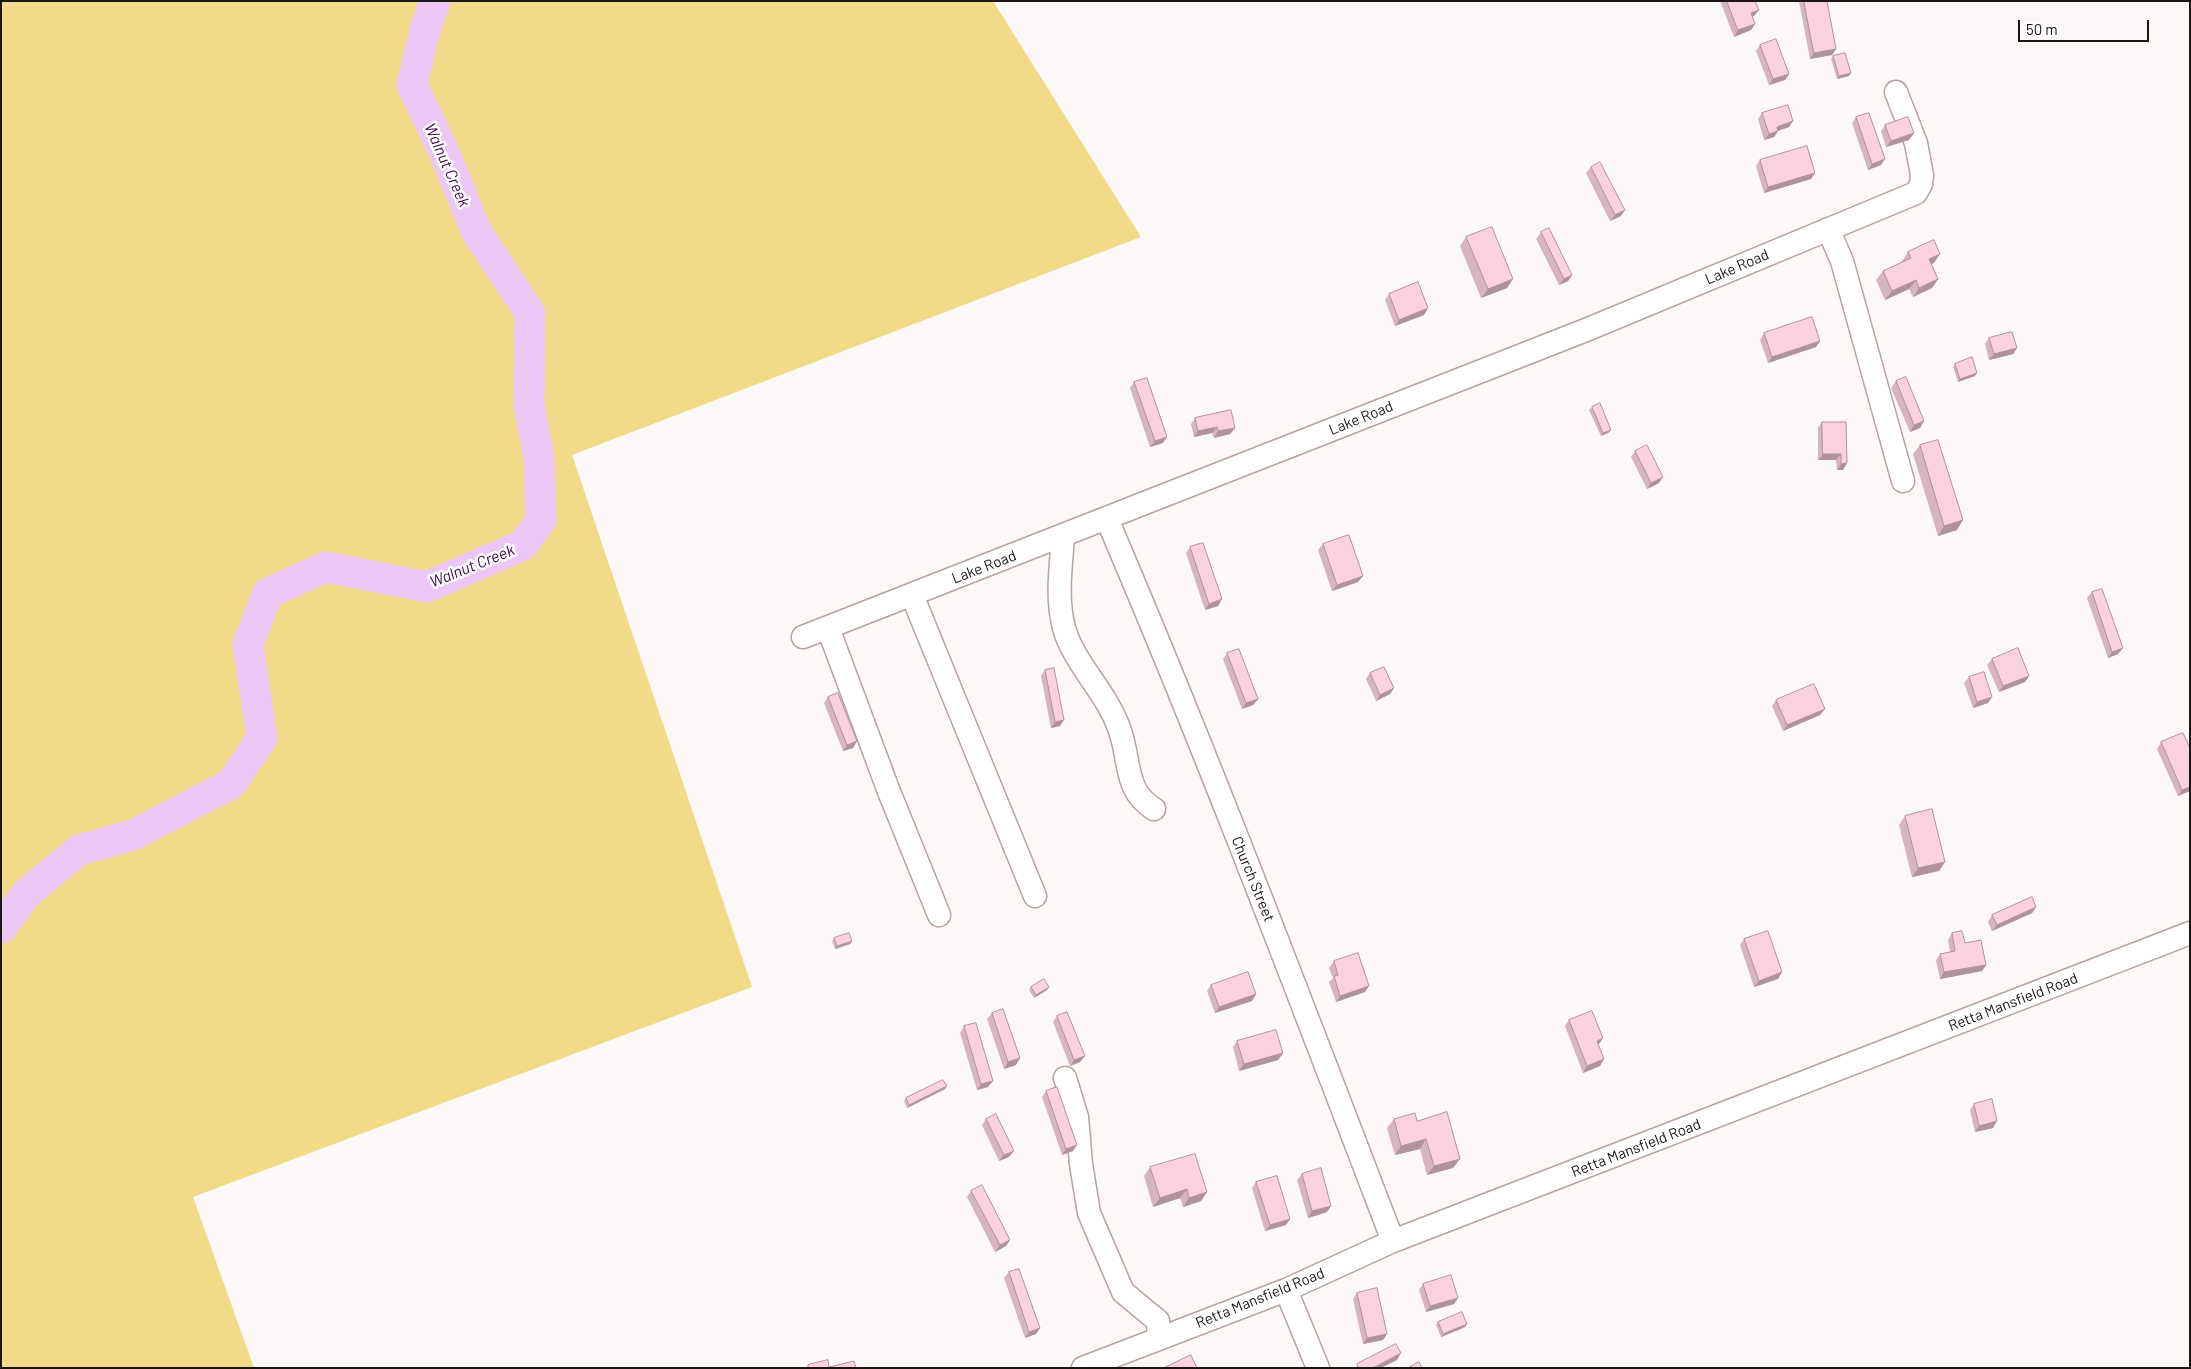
<!DOCTYPE html>
<html>
<head>
<meta charset="utf-8">
<style>
  body { margin:0 }
  #map { position:relative; width:2191px; height:1369px; overflow:hidden; background:#fdf8f8; font-family:Barlow,sans-serif }
  canvas { display:block }
  .frame { position:absolute; inset:0; border:2px solid #1c1514; pointer-events:none }
  .scale { position:absolute; left:2018px; top:20px; width:131px; height:22px; box-sizing:border-box; border:2px solid #1c1514; border-top:0; padding-left:6px; font-size:15px; line-height:18px; white-space:nowrap; color:#1c1514; -webkit-text-stroke:4px #fff; paint-order:stroke }
</style>
</head>
<body>
<div id="map">
<canvas width="2191" height="1369"></canvas>
<div class="frame"></div>
<div class="scale">50 m</div>
</div>
<script>
const ctx = document.querySelector('canvas').getContext('2d');
ctx.lineJoin = 'round';
function paint(path, color) { ctx.fillStyle = color; ctx.fill(path, 'evenodd'); }
function strokePath(path, color, width, dash) { ctx.strokeStyle = color; ctx.lineWidth = width; ctx.lineCap = dash ? 'butt' : 'round'; ctx.setLineDash(dash || []); ctx.stroke(path); }
function drawText(font, color, halo, rows, align = 'center') {
  ctx.font = font + ' Barlow,sans-serif'; ctx.lineWidth = 5; ctx.setLineDash([]); ctx.textBaseline = 'middle'; ctx.strokeStyle = halo; ctx.fillStyle = color; for (const [text, x, y, turn = 0] of rows) {
    ctx.save(); ctx.translate(x, y); ctx.rotate((+turn || 0) * Math.PI / 180); ctx.textAlign = isNaN(turn) ? turn : align; if (halo) ctx.strokeText(text, 0, 0); ctx.fillText(text, 0, 0); ctx.restore();
  }
}
const green = new Path2D(`
  M1,1H993L1141,237L572,455L752,987L193,1197L254,1368H1Z`);
const river = new Path2D(`
  M1,928L26,894L79,850L133,835L231,784L262,738L248,644L268,593L326,567L427,587L523,545L541,520L539,458L529,404L530,313L477,233L444,152L412,85L426,26L435,1`);
const minor = new Path2D(`
  M1828,229L1842,261L1903,481
  M1107,519C1209,757 1300,999 1393,1241
  M1063,536C1061,566 1056,598 1064,628C1073,662 1107,693 1119,728C1131,759 1123,790 1154,809
  M912,595L1035,896
  M828,628L888,789L939,915
  M803,637L1586,330L1916,193L1921,184L1922,175L1916,143L1896,92
  M1065,1078L1077,1117L1081,1164L1089,1213L1123,1292L1158,1321L1159,1339
  M1286,1290L1318,1368
  M1083,1368L1286,1290L1393,1241L2190,933`);
const wall = new Path2D(`
  M1720,1H1755L1759,10L1754,16L1752,17L1755,24L1751,30L1734,37Z
  M1799,1H1827L1836,49L1832,55L1810,59Z
  M1760,45L1789,74L1785,80L1769,85L1756,51Z
  M1833,56L1849,76L1837,79L1831,59Z
  M1762,113L1789,127L1778,131L1774,137L1764,140L1758,119Z
  M1856,117L1881,165L1868,170L1852,123Z
  M1885,125L1909,140L1886,147L1881,131Z
  M1760,160L1815,173L1811,179L1764,193L1756,166Z
  M1591,167L1621,216L1610,221L1586,173Z
  M1541,232L1572,275L1568,281L1559,285L1536,239Z
  M1466,237L1513,279L1507,288L1481,298L1460,246Z
  M1908,252L1934,263L1931,264L1938,279L1932,288L1913,297L1909,289L1885,300L1876,280L1883,271L1903,262L1902,261Z
  M1389,294L1424,315L1395,326L1385,300Z
  M1764,333L1820,341L1816,347L1768,363L1760,340Z
  M1989,338L2017,348L2013,354L1989,360L1985,344Z
  M1955,364L1975,376L1958,382L1953,367Z
  M1896,381L1924,421L1920,428L1910,432L1891,388Z
  M1134,382L1163,443L1150,447L1130,388Z
  M1592,407L1611,430L1608,433L1601,436L1589,410Z
  M1195,418L1235,428L1230,434L1214,438L1212,433L1194,437L1191,424Z
  M1822,422L1847,463L1843,470H1837L1836,460H1818V428Z
  M1920,445L1957,530L1938,536L1913,454Z
  M1635,451L1659,483L1647,489L1631,457Z
  M1323,544L1358,582L1332,591L1318,550Z
  M1190,547L1222,599L1218,606L1205,610L1186,553Z
  M2092,592L2118,654L2108,658L2087,598Z
  M1227,653L1258,699L1253,705L1242,709L1223,659Z
  M1992,659L2029,676L2025,682L1999,692L1987,665Z
  M1045,670L1060,726L1051,728L1041,676Z
  M1370,673L1394,688L1390,694L1376,701L1366,679Z
  M1969,677L1988,703L1973,708L1964,683Z
  M828,697L853,748L843,751L824,703Z
  M1776,700L1820,715L1783,731L1772,706Z
  M2161,742L2190,791L2178,796L2157,749Z
  M1905,816L1945,862L1939,871L1912,877L1899,825Z
  M2036,907L2032,913L1992,931L1988,922L1992,915Z
  M1952,933L1965,943L1986,965L1982,971L1940,979L1936,960L1940,954L1950,952L1948,940Z
  M834,938L852,941L850,944L835,949L832,941Z
  M1744,939L1778,979L1754,987L1740,945Z
  M1334,961L1365,992L1336,1002L1329,982L1333,978L1329,968Z
  M1211,985L1256,994L1252,1001L1215,1013L1207,991Z
  M1031,987L1047,990L1034,998L1029,990Z
  M992,1013L1016,1065L1004,1069L987,1019Z
  M1057,1016L1085,1056L1080,1062L1070,1066L1053,1022Z
  M1569,1020L1598,1045L1600,1066L1583,1073L1565,1026Z
  M964,1026L988,1087L977,1090L960,1033Z
  M1237,1041L1283,1053L1278,1060L1239,1071L1233,1047Z
  M945,1089L907,1108L904,1101L906,1098Z
  M1046,1091L1073,1151L1062,1155L1042,1097Z
  M1974,1104L1993,1128L1975,1132L1970,1110Z
  M986,1119L1009,1157L999,1161L982,1125Z
  M1394,1119L1417,1121L1453,1168L1427,1175L1420,1149L1395,1155L1387,1128Z
  M1150,1167L1207,1192L1201,1201L1183,1207L1180,1198L1153,1207L1144,1176Z
  M1302,1174L1327,1212L1308,1218L1297,1180Z
  M1256,1182L1290,1219L1286,1225L1265,1231L1252,1188Z
  M971,1191L1010,1240L1006,1246L995,1252L967,1197Z
  M1009,1272L1040,1328L1036,1334L1025,1338L1004,1278Z
  M1423,1284L1454,1304L1426,1312L1419,1290Z
  M1357,1293L1383,1340L1363,1344L1353,1299Z
  M1438,1322L1465,1327L1441,1337L1436,1325Z`);
const shadedWall = new Path2D(`
  M1759,10L1754,16L1747,19L1751,13Z
  M1755,24L1751,30L1734,37L1738,30Z
  M1836,49L1832,55L1810,59L1814,53Z
  M1851,73L1849,76L1837,79L1839,76Z
  M1789,74L1785,80L1769,85L1773,79Z
  M1793,121L1789,127L1777,131H1778L1774,137L1764,140L1769,134L1777,127Z
  M1914,133L1909,140L1886,147L1891,141Z
  M1885,159L1881,165L1868,170L1872,164Z
  M1815,173L1811,179L1764,193L1768,187Z
  M1625,210L1621,216L1610,221L1615,215Z
  M1940,254L1934,263L1923,268L1929,259Z
  M1572,275L1568,281L1559,285L1564,279Z
  M1513,279L1507,288L1481,298L1488,289Z
  M1938,279L1932,288L1913,297L1919,288Z
  M1916,280L1909,289L1885,300L1892,291Z
  M1428,308L1424,315L1395,326L1399,320Z
  M1820,341L1816,347L1768,363L1772,357Z
  M2017,348L2013,354L1989,360L1994,354Z
  M1977,373L1975,376L1958,382L1960,379Z
  M1924,421L1920,428L1910,432L1914,425Z
  M1217,427L1212,433L1194,437L1198,431Z
  M1235,428L1230,434L1214,438L1218,431Z
  M1611,430L1608,433L1601,436L1603,433Z
  M1167,437L1163,443L1150,447L1155,441Z
  M1823,454H1841L1836,460H1818Z
  M1847,463L1843,470H1837L1841,464Z
  M1663,477L1659,483L1647,489L1651,483Z
  M1963,520L1957,530L1938,536L1944,526Z
  M1363,576L1358,582L1332,591L1337,585Z
  M1222,599L1218,606L1205,610L1209,604Z
  M2123,648L2118,654L2108,658L2112,652Z
  M2029,676L2025,682L1999,692L2003,686Z
  M1394,688L1390,694L1376,701L1380,695Z
  M1992,697L1988,703L1973,708L1977,702Z
  M1258,699L1253,705L1242,709L1246,703Z
  M1825,709L1820,715L1783,731L1787,725Z
  M1064,720L1060,726L1051,728L1055,722Z
  M857,741L853,748L843,751L847,745Z
  M2190,787V791L2178,796L2182,790Z
  M1945,862L1939,871L1912,877L1918,868Z
  M2036,907L2032,913L1992,931L1997,925Z
  M852,941L850,944L835,949L837,946Z
  M1986,965L1982,971L1940,979L1944,972Z
  M1782,972L1778,979L1754,987L1759,981Z
  M1369,986L1365,992L1336,1002L1340,996Z
  M1049,987L1047,990L1034,998L1036,995Z
  M1256,994L1252,1001L1215,1013L1219,1007Z
  M1603,1038L1599,1044L1592,1047L1597,1041Z
  M1283,1053L1278,1060L1239,1071L1244,1064Z
  M1085,1056L1080,1062L1070,1066L1074,1060Z
  M1020,1058L1016,1065L1004,1069L1008,1062Z
  M1604,1059L1600,1066L1583,1073L1587,1066Z
  M993,1081L988,1087L977,1090L981,1084Z
  M947,1086L945,1089L907,1108L909,1105Z
  M1997,1121L1993,1128L1975,1132L1979,1126Z
  M1426,1139L1420,1149L1395,1155L1401,1146Z
  M1077,1145L1073,1151L1062,1155L1066,1149Z
  M1014,1151L1009,1157L999,1161L1004,1155Z
  M1460,1159L1453,1168L1427,1175L1434,1166Z
  M1187,1189L1180,1198L1153,1207L1160,1198Z
  M1207,1192L1201,1201L1183,1207L1189,1198Z
  M1331,1206L1327,1212L1308,1218L1312,1211Z
  M1290,1219L1286,1225L1265,1231L1270,1225Z
  M1010,1240L1006,1246L995,1252L1000,1245Z
  M1458,1298L1454,1304L1426,1312L1430,1306Z
  M1467,1324L1465,1327L1441,1337L1443,1334Z
  M1040,1328L1036,1334L1025,1338L1029,1332Z
  M1387,1334L1383,1340L1363,1344L1367,1338Z
  M1401,1353L1397,1360L1381,1368H1373Z`);
const building = new Path2D(`
  M1727,1H1755L1759,10L1751,13L1755,24L1738,30Z
  M1804,1H1827L1836,49L1814,53Z
  M1776,39L1789,74L1773,79L1760,45Z
  M1845,53L1851,73L1839,76L1833,56Z
  M1788,105L1793,121L1777,127L1778,131L1769,134L1762,113Z
  M1869,113L1885,159L1872,164L1856,117Z
  M1908,117L1914,133L1891,141L1885,125Z
  M1807,146L1815,173L1768,187L1760,160Z
  M1600,162L1625,210L1615,215L1591,167Z
  M1492,227L1513,279L1488,289L1466,237Z
  M1549,228L1572,275L1564,279L1541,232Z
  M1934,240L1940,254L1929,259L1938,279L1919,288L1916,280L1892,291L1883,271L1911,258L1908,252Z
  M1418,282L1428,308L1399,320L1389,294Z
  M1812,317L1820,341L1772,357L1764,333Z
  M2012,332L2017,348L1994,354L1989,338Z
  M1972,357L1977,373L1960,379L1955,364Z
  M1906,377L1924,421L1914,425L1896,381Z
  M1147,378L1167,437L1155,441L1134,382Z
  M1600,403L1611,430L1603,433L1592,407Z
  M1231,410L1235,428L1218,431L1217,427L1198,431L1195,418Z
  M1822,422H1846L1847,463L1841,464V454H1823Z
  M1938,440L1963,520L1944,526L1920,445Z
  M1647,445L1663,477L1651,483L1635,451Z
  M1349,535L1363,576L1337,585L1323,544Z
  M1203,543L1222,599L1209,604L1190,547Z
  M2102,589L2123,648L2112,652L2092,592Z
  M2018,648L2029,676L2003,686L1992,659Z
  M1239,649L1258,699L1246,703L1227,653Z
  M1384,667L1394,688L1380,695L1370,673Z
  M1054,668L1064,720L1055,722L1045,670Z
  M1984,672L1992,697L1977,702L1969,677Z
  M1814,684L1825,709L1787,725L1776,700Z
  M838,693L857,741L847,745L828,697Z
  M2183,733L2190,748V787L2182,790L2161,742Z
  M1932,809L1945,862L1918,868L1905,816Z
  M2032,897L2036,907L1997,925L1992,915Z
  M1768,931L1782,972L1759,981L1744,939Z
  M1962,931L1965,943L1981,940L1986,965L1944,972L1940,954L1955,951L1952,933Z
  M849,933L852,941L837,946L834,938Z
  M1358,953L1369,986L1340,996L1334,976L1338,975L1334,961Z
  M1248,972L1256,994L1219,1007L1211,985Z
  M1044,979L1049,987L1036,995L1031,987Z
  M1003,1009L1020,1058L1008,1062L992,1013Z
  M1592,1011L1603,1038L1597,1041L1604,1059L1587,1066L1569,1020Z
  M1067,1012L1085,1056L1074,1060L1057,1016Z
  M976,1023L993,1081L981,1084L964,1026Z
  M1276,1030L1283,1053L1244,1064L1237,1041Z
  M943,1080L947,1086L909,1105L906,1098Z
  M1057,1087L1077,1145L1066,1149L1046,1091Z
  M1992,1099L1997,1121L1979,1126L1974,1104Z
  M1447,1112L1460,1159L1434,1166L1426,1139L1401,1146L1394,1119L1415,1113L1417,1121Z
  M996,1114L1014,1151L1004,1155L986,1119Z
  M1195,1154L1207,1192L1189,1198L1187,1189L1160,1198L1150,1167Z
  M1321,1168L1331,1206L1312,1211L1302,1174Z
  M1277,1176L1290,1219L1270,1225L1256,1182Z
  M982,1185L1010,1240L1000,1245L971,1191Z
  M1019,1269L1040,1328L1029,1332L1009,1272Z
  M1451,1275L1458,1298L1430,1306L1423,1284Z
  M1377,1288L1387,1334L1367,1338L1357,1293Z
  M1462,1312L1467,1324L1443,1334L1438,1322Z
  M1396,1344L1401,1353L1373,1368H1358L1357,1364Z
  M1191,1355L1197,1368H1164Z
  M828,1360L829,1367L854,1361L856,1368H808V1365Z
  M1419,1362L1422,1368H1408Z`);
const streetNames = [
  ["Lake Road",1737,267,-23],
  ["Lake Road",1361,418,-22],
  ["Lake Road",984,567,-21],
  ["Church Street",1253,879,68],
  ["Retta Mansfield Road",2013,1002,-21],
  ["Retta Mansfield Road",1636,1148,-21],
  ["Retta Mansfield Road",1260,1298,-22]
];
const waterNames = [
  ["Walnut Creek",447,165,66],
  ["Walnut Creek",472,566,-22]
];
paint(green, '#f1db88');
strokePath(river, '#ecc6f5', 31);
strokePath(minor, '#b6a3a1', 25);
strokePath(minor, '#fff', 22);
paint(wall, '#d7b4c2');
paint(shadedWall, '#af929e');
paint(building, '#fad1e1');
strokePath(building, '#af929e', 1);
drawText('15px', '#1c1514', '#fff', streetNames);
drawText('italic 16px', '#42074f', '#fff', waterNames);
</script>
</body>
</html>
